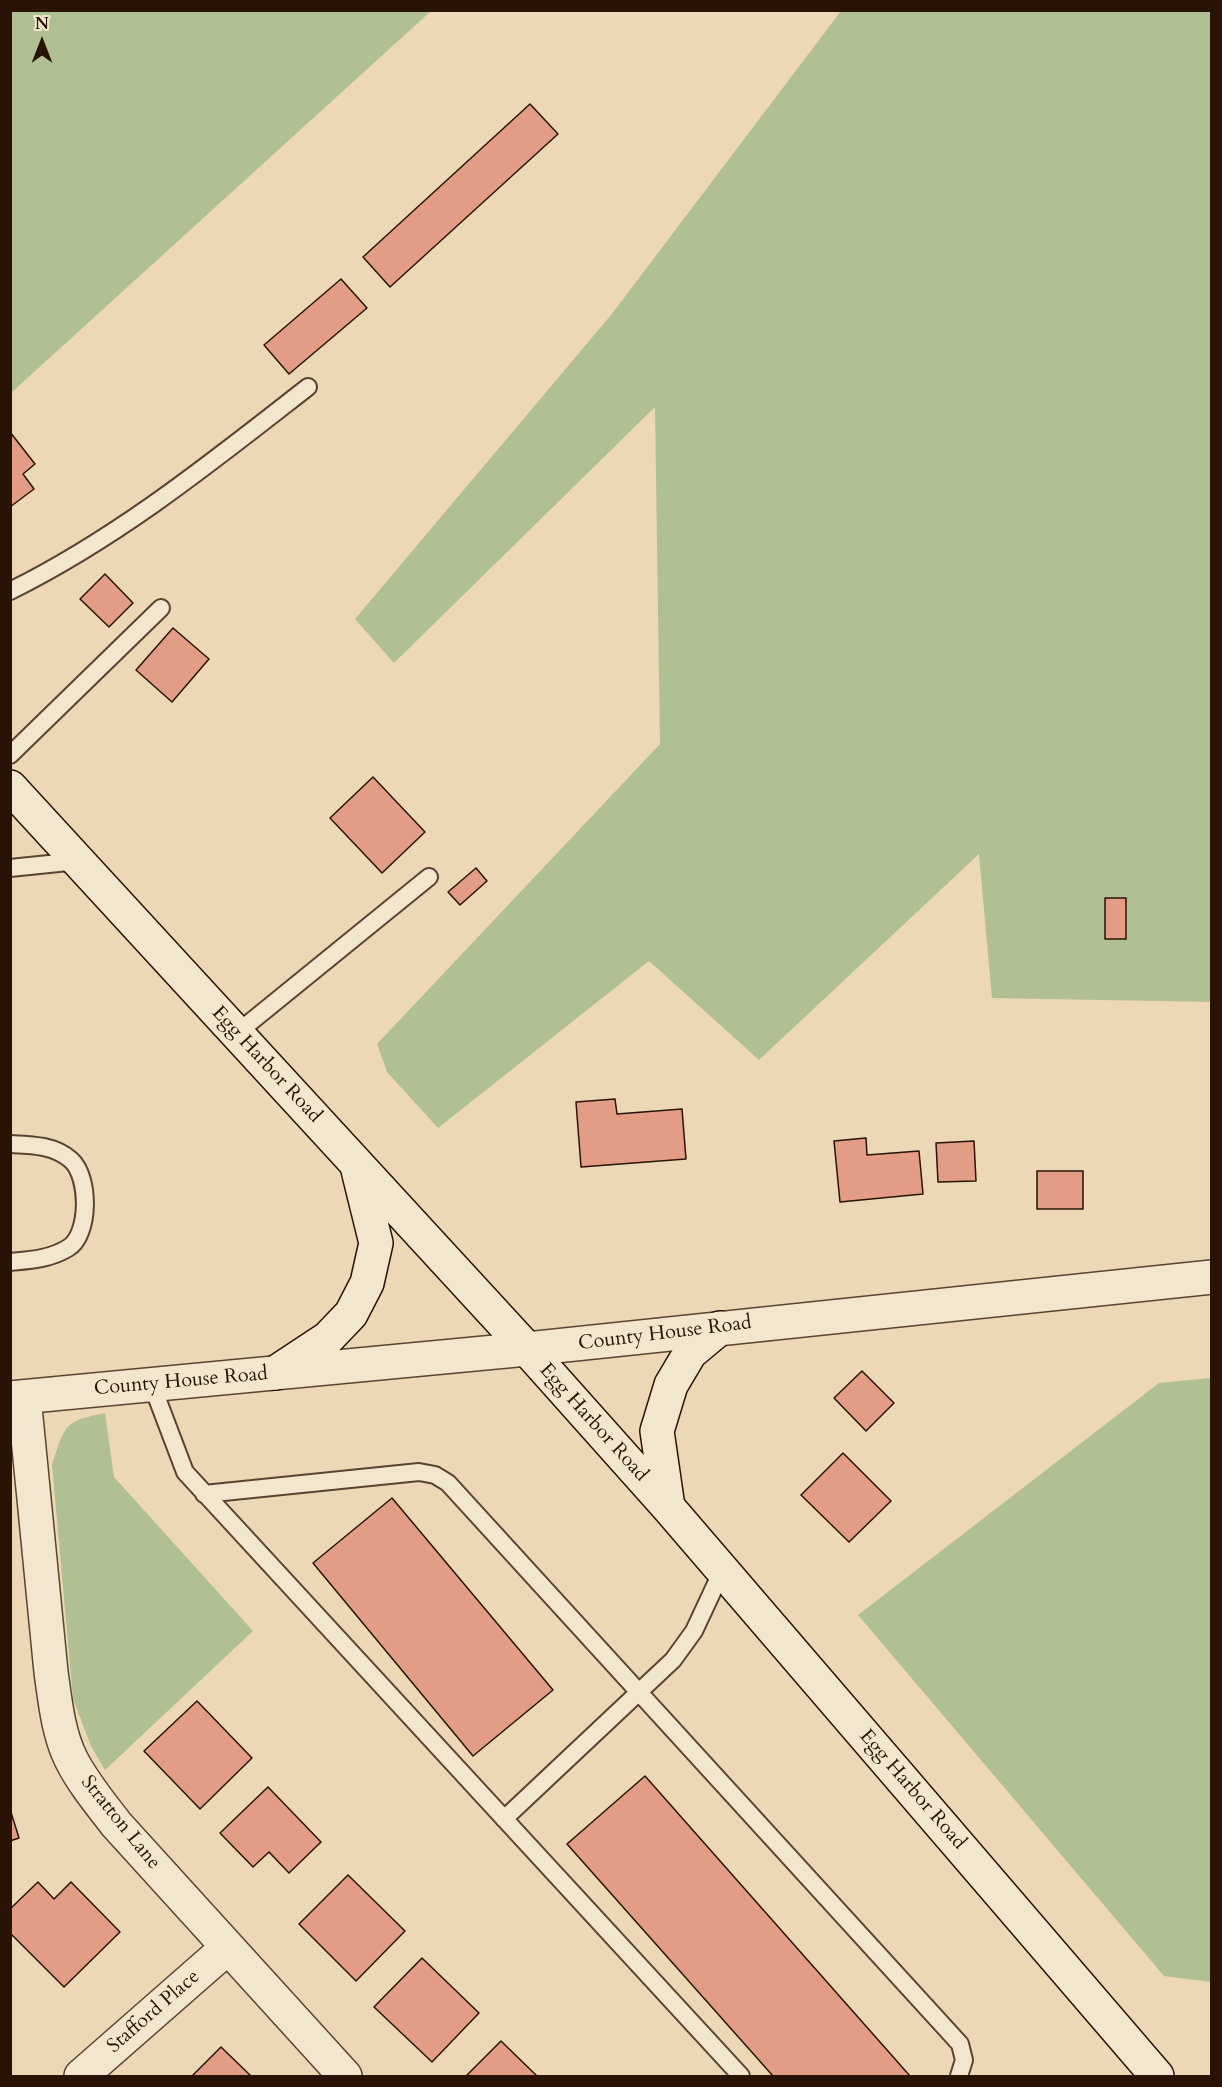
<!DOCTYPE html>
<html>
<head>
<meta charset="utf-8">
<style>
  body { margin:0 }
  #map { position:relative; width:1222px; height:2087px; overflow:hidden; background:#ecd8b4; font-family:Cardo,serif }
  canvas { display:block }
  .frame { position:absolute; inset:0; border:12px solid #281306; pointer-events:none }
  .north { position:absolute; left:12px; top:12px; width:60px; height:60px; -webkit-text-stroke:4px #f3e6ce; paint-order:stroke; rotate:0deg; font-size:16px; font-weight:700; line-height:24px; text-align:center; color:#281306 }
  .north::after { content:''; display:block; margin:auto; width:21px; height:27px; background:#281306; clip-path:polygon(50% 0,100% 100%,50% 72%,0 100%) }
</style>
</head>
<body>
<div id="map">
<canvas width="1222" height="2087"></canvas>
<div class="frame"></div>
<div class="north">N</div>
</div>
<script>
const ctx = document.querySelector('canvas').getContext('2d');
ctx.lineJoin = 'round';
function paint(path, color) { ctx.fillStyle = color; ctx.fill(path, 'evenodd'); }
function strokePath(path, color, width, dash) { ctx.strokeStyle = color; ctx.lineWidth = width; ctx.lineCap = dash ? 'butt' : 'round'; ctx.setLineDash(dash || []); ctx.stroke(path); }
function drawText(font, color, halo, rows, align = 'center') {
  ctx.font = font + ' Cardo,serif'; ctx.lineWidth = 5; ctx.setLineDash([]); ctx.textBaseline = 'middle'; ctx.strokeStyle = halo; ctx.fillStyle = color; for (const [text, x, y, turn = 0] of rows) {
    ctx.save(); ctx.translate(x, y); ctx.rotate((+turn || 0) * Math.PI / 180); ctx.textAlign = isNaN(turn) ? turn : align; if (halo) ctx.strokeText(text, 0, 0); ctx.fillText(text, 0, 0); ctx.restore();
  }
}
const green = new Path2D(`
  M11,10H431V11L11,393Z
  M841,11H1211V1002L992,998L979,854L759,1060L649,961L438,1128L387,1072L377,1044L660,744L655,407L394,663L355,619L611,315Z
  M1211,1378H1212L1211,1982L1164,1976L858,1615L1159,1383Z
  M105,1413L114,1477L253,1631L105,1770L91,1746L73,1699L52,1465C65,1426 63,1421 105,1413Z`);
const building = new Path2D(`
  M530,104L558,134L390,287L363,257Z
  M341,279L367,308L289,374L264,345Z
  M10,432L35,464L23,474L34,489L10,507Z
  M105,574L133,603L109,627L80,599Z
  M173,628L209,659L172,702L136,670Z
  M373,777L425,832L382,873L330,818Z
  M476,868L487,881L460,905L448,892Z
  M1105,898H1126V939H1105Z
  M615,1099L617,1114L682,1109L686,1159L581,1167L576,1102Z
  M866,1138L867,1155L919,1151L923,1194L840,1202L834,1141Z
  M974,1141L976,1181L938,1182L936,1143Z
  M1037,1171H1083V1209H1037Z
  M862,1371L894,1403L866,1431L834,1398Z
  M843,1453L891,1501L849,1542L801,1495Z
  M392,1498L553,1690L473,1756L313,1563Z
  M197,1701L252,1758L200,1809L144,1751Z
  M645,1776L910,2076H773L567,1844Z
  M268,1787L321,1842L289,1873L269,1852L253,1867L220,1833Z
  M10,1809L19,1838L10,1841Z
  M348,1875L405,1931L356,1981L299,1924Z
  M38,1882L54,1899L71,1882L120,1932L64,1987L10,1933V1909Z
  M422,1958L479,2013L432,2062L374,2007Z
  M501,2041L537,2076H466Z
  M221,2047L251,2076H192Z`);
const service = new Path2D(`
  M10,591C119,537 213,461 308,387
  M10,755L161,608
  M10,868L78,861
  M237,1033L429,877
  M10,1144C32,1145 54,1145 71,1160C90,1177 90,1235 68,1248C50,1259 31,1260 10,1262
  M152,1385L185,1472L741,2076
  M204,1494L419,1472L435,1475L448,1483L960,2044L964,2060L959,2076
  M504,1819L673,1660L694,1631L722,1571`);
const minor = new Path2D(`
  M24,1397L51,1672C55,1700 58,1733 71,1759C83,1783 100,1803 116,1824L345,2076
  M81,2076L227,1948`);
const tertiary = new Path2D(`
  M10,1398L527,1349L1212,1277`);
const secondary = new Path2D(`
  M10,787L527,1349L668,1507L1157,2076
  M275,1373L328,1338L351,1314L367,1283L376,1243L357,1166
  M668,1507L657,1431L671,1385L690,1353L720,1328`);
const streetNames = [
  ["Egg Harbor Road",266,1065,47],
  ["County House Road",665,1334,-7],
  ["County House Road",181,1382,-5],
  ["Egg Harbor Road",593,1423,48],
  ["Egg Harbor Road",912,1790,49],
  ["Stratton Lane",120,1823,51],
  ["Stafford Place",154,2012,-41]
];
paint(green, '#b1c092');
paint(building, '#e39d85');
strokePath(building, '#281306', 1.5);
strokePath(service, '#594432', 20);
strokePath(minor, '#594432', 36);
strokePath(tertiary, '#594432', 36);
strokePath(secondary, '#281306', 36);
strokePath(service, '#f3e6ce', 16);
strokePath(minor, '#f3e6ce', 33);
strokePath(tertiary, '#f3e6ce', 33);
strokePath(secondary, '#f3e6ce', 33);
drawText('20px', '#281306', '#f3e6ce', streetNames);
</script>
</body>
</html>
